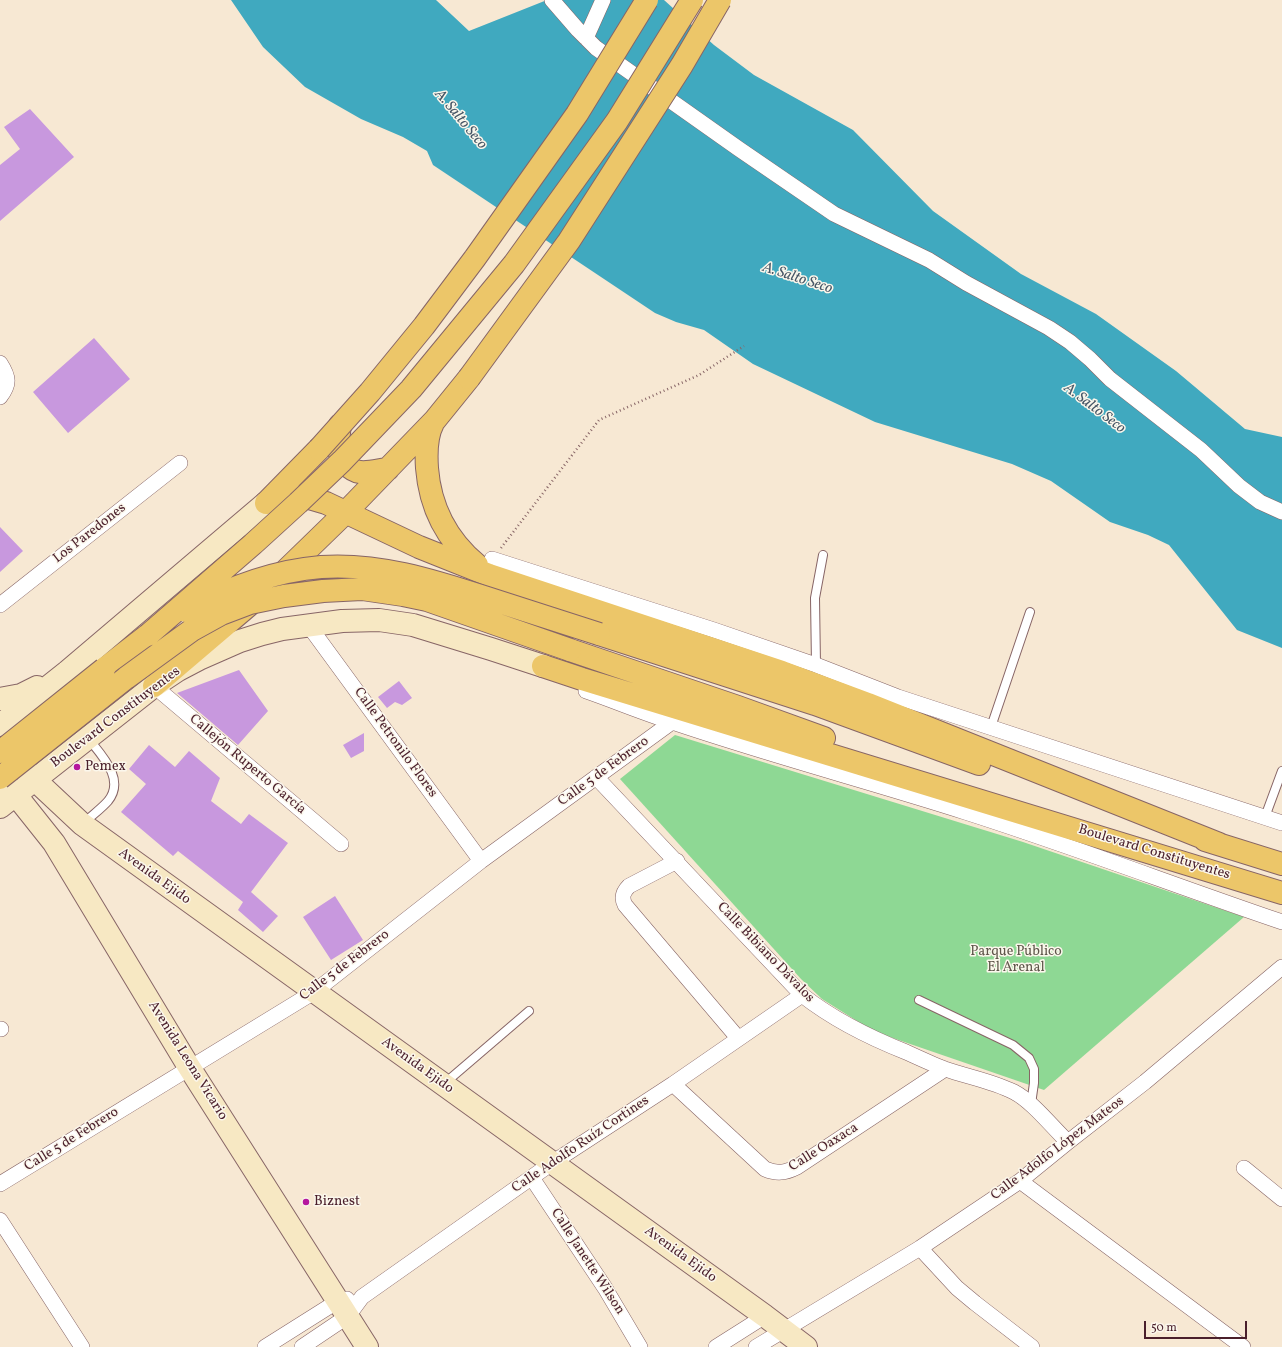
<!DOCTYPE html>
<html>
<head>
<meta charset="utf-8">
<style>
  body { margin:0 }
  #map { position:relative; width:1282px; height:1347px; overflow:hidden; background:#f7e8d3; font-family:Vollkorn,serif }
  canvas { display:block }
  .scale { position:absolute; left:1144px; top:1321px; width:103px; height:18px; box-sizing:border-box; border:2px solid #4a1f2b; border-top:0; padding-left:5px; font-size:12px; line-height:14px; white-space:nowrap; color:#4a1f2b; -webkit-text-stroke:3px #fbf7ec; paint-order:stroke }
</style>
</head>
<body>
<div id="map">
<canvas width="1282" height="1347"></canvas>
<div class="scale">50 m</div>
</div>
<script>
const ctx = document.querySelector('canvas').getContext('2d');
ctx.lineJoin = 'round';
function paint(path, color) { ctx.fillStyle = color; ctx.fill(path, 'evenodd'); }
function strokePath(path, color, width, dash) { ctx.strokeStyle = color; ctx.lineWidth = width; ctx.lineCap = dash ? 'butt' : 'round'; ctx.setLineDash(dash || []); ctx.stroke(path); }
function drawText(font, color, halo, rows, align = 'center') {
  ctx.font = font + ' Vollkorn,serif'; ctx.lineWidth = 3; ctx.setLineDash([]); ctx.textBaseline = 'middle'; ctx.strokeStyle = halo; ctx.fillStyle = color; for (const [text, x, y, turn = 0] of rows) {
    ctx.save(); ctx.translate(x, y); ctx.rotate((+turn || 0) * Math.PI / 180); ctx.textAlign = isNaN(turn) ? turn : align; if (halo) ctx.strokeText(text, 0, 0); ctx.fillText(text, 0, 0); ctx.restore();
  }
}
const green = new Path2D(`
  M675,735L1023,842L1244,917L1044,1090L884,1035L865,1026L822,999L801,979L620,779Z`);
const water = new Path2D(`
  M231,0H436L469,31L547,0H664L714,45L754,75L853,130L933,211L1021,274L1096,314L1176,371L1245,429L1282,437V648L1237,630L1169,545L1148,535L1110,522L1051,481L1012,464L875,422L753,364L704,330L676,322L655,313L433,165L427,151L403,137L361,119L305,87L263,47Z`);
const building = new Path2D(`
  M30,109L74,157L0,221V165L20,149L4,127Z
  M94,338L130,379L68,433L33,392Z
  M0,527L23,551L0,572Z
  M239,670L268,711L238,745L177,693Z
  M399,681L412,698L402,705L395,702L387,708L378,697Z
  M364,733V751L351,758L343,745Z
  M149,745L175,767L189,751L220,778L211,801L241,824L249,814L288,843L251,892L278,916L263,932L238,910L243,902L178,851L173,856L121,812L146,784L129,769Z
  M335,896L363,940L331,960L303,917Z`);
const path = new Path2D(`
  M501,548L599,420L699,375L744,346`);
const lane = new Path2D(`
  M816,665L815,598L823,555
  M991,727L1030,612
  M1265,817L1282,771
  M83,824C91,816 101,809 108,801C126,779 101,755 88,738
  M919,1000L1013,1045L1029,1058L1034,1069V1083L1031,1104
  M445,1083L529,1011`);
const street = new Path2D(`
  M552,0L578,30L596,48L739,149L834,214L929,260L966,283L1049,328L1070,342L1090,359L1110,379L1201,450L1239,486L1260,502L1282,512
  M586,38L603,0
  M0,363C9,377 10,384 0,397
  M492,559L714,630L816,665L898,697L1282,823
  M0,605L180,463
  M309,626L481,861
  M154,686L341,844
  M586,691C615,701 643,713 672,722C769,755 868,781 965,812C1072,846 1176,886 1282,922
  M596,777L802,995C834,1020 868,1037 906,1052C919,1058 932,1064 945,1069C968,1077 992,1081 1014,1092C1033,1102 1052,1127 1068,1142
  M677,861L629,886C623,892 621,897 625,905L738,1038
  M0,1029H1
  M673,1084L765,1169C777,1174 785,1173 797,1167L945,1069
  M1244,1168L1282,1199
  M532,1178L605,1288L640,1347
  M1020,1181L1243,1347
  M0,1184L314,992L481,861L672,722
  M0,1220L82,1347
  M920,1248L957,1288L975,1303L1032,1347
  M265,1347L338,1301L347,1299
  M302,1347L348,1316L362,1297L552,1163L673,1084L802,995
  M716,1347L765,1316
  M756,1347L920,1248L1020,1181L1068,1142L1145,1082L1282,967`);
const secondary = new Path2D(`
  M0,699L21,695L37,687
  M0,725L67,672L266,503
  M4,751L82,824L765,1316L806,1347
  M0,779L15,794L54,843L189,1067L367,1347
  M0,807L154,686L178,670L199,659L240,641L262,634L282,629L342,621L379,620L413,625L491,649L543,666`);
const highway = new Path2D(`
  M433,423C426,436 426,453 427,468C430,507 447,540 477,565
  M340,425C339,434 337,442 339,450C341,459 350,471 360,472C369,473 379,470 388,469
  M267,502L319,449
  M266,503L284,497L293,496L309,498L326,503L419,547L489,575L782,672L868,704L1219,844
  M277,579L346,512L435,420L469,378
  M599,634L815,704L979,764
  M570,650L738,707L824,738
  M543,666L582,679L1282,893
  M104,669L148,635
  M154,686L249,605
  M1205,840L1282,864`);
const highwayBridge = new Path2D(`
  M469,378L569,241L682,65L720,0
  M319,449L370,392L424,326L475,258L577,114L647,0
  M186,611C228,588 273,571 321,567C378,563 432,580 487,598C524,610 562,622 599,634
  M148,635L253,544L298,503L342,461L411,389L514,264L617,121L692,0
  M0,752L104,669
  M0,778L126,678L192,630L221,614L250,603L284,596L323,591L362,589L403,595L427,600L570,650`);
const markers = [
  [77,767,4,"#b5179e"],
  [306,1202,4,"#b5179e"]
];
const streetNames = [
  ["Los Paredones",90,534,-38],
  ["Boulevard Constituyentes",116,718,-37],
  ["Calle Petronilo Flores",395,743,54],
  ["Callejón Ruperto García",247,765,40],
  ["Calle 5 de Febrero",604,772,-36],
  ["Boulevard Constituyentes",1154,853,17],
  ["Avenida Ejido",154,877,36],
  ["Calle Bibiano Dávalos",765,953,46],
  ["Calle 5 de Febrero",345,966,-37],
  ["Avenida Leona Vicario",187,1061,58],
  ["Avenida Ejido",417,1066,36],
  ["Calle 5 de Febrero",72,1140,-32],
  ["Calle Adolfo Ruíz Cortines",581,1145,-34],
  ["Calle Oaxaca",824,1148,-32],
  ["Calle Adolfo López Mateos",1058,1149,-37],
  ["Avenida Ejido",680,1255,36],
  ["Calle Janette Wilson",587,1262,57]
];
const poiNames = [
  ["Pemex",85,767],
  ["Biznest",314,1202]
];
const parkNames = [
  ["Parque Público",1016,952],
  ["El Arenal",1016,968]
];
const waterNames = [
  ["A. Salto Seco",460,120,50],
  ["A. Salto Seco",797,279,18],
  ["A. Salto Seco",1094,409,37]
];
paint(green, '#8ed894');
paint(water, '#40a9bf');
paint(building, '#c898de');
strokePath(lane, '#876566', 10);
strokePath(street, '#876566', 16);
strokePath(secondary, '#876566', 24);
strokePath(highway, '#876566', 24);
strokePath(path, '#876566', 2.5, [1, 3]);
strokePath(lane, '#fff', 8);
strokePath(street, '#fff', 15);
strokePath(secondary, '#f7e8c3', 22);
strokePath(highway, '#ecc669', 22);
strokePath(highwayBridge, '#876566', 24, []);
strokePath(highwayBridge, '#ecc669', 22);
for (const [x, y, r, color] of markers) { const dot = new Path2D(); dot.arc(x, y, r, 0, 2 * Math.PI); ctx.fillStyle = color; ctx.fill(dot); strokePath(dot, '#fbf7ec', 1.5); }
drawText('14px', '#4a1f2b', '#fbf7ec', streetNames);
drawText('14px', '#4a1f2b', '#fbf7ec', poiNames, 'left');
drawText('14px', '#5e564a', '#fbf7ec', parkNames);
drawText('italic 15px', '#465666', '#fbf7ec', waterNames);
</script>
</body>
</html>
